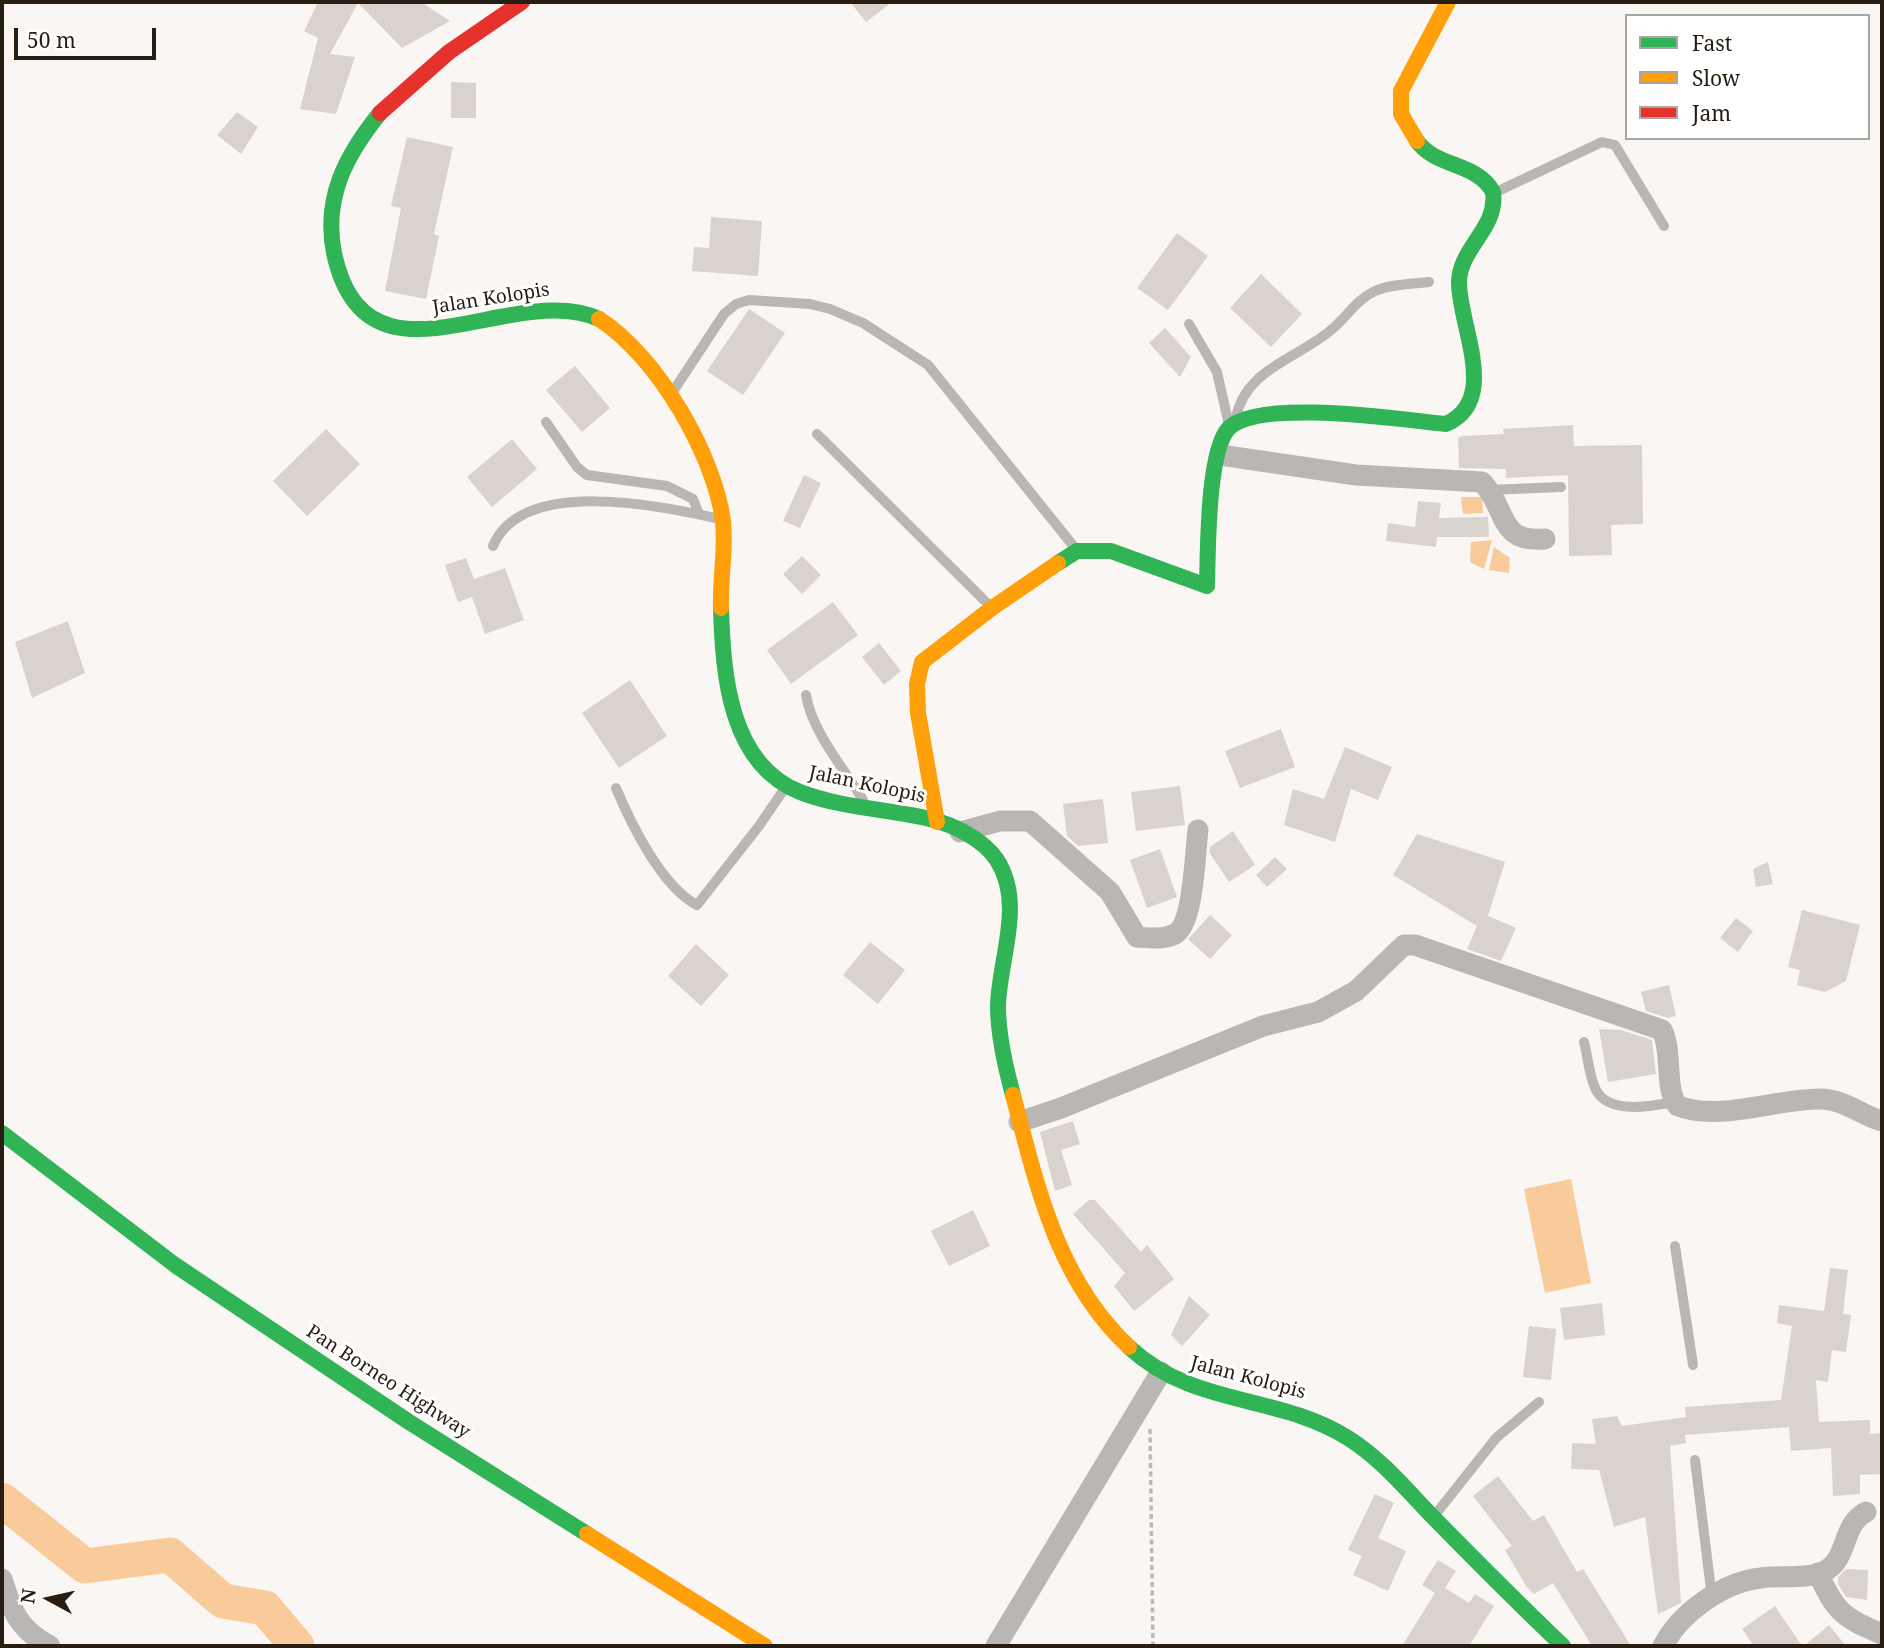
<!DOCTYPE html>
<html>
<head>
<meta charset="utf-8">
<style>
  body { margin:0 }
  #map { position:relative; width:1884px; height:1648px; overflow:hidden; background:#f9f6f4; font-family:"Noto Serif",serif }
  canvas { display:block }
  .frame { position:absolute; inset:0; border:4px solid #271d12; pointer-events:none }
  .legend { position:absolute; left:1625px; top:14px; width:245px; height:126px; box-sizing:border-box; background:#fff; border:2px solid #a9a5a0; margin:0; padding:9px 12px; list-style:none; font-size:21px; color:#271d12 }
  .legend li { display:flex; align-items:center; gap:14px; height:35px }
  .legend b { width:35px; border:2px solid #a9a5a0 }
  .north { position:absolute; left:14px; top:1564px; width:70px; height:70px; -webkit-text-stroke:5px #fff; paint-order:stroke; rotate:278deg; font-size:19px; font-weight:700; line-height:28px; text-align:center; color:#271d12 }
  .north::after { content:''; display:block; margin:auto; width:24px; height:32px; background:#271d12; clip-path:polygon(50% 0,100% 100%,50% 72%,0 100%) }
  .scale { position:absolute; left:14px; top:28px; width:142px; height:32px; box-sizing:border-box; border:4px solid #271d12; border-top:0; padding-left:9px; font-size:21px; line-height:24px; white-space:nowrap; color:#271d12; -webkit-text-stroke:5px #fff; paint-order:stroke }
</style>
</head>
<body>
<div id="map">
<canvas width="1884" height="1648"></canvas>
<div class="frame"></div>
<ul class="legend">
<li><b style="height:9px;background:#30b455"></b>Fast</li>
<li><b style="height:9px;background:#ff9f0a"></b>Slow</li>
<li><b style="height:9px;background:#e5322d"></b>Jam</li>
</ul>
<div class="north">N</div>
<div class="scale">50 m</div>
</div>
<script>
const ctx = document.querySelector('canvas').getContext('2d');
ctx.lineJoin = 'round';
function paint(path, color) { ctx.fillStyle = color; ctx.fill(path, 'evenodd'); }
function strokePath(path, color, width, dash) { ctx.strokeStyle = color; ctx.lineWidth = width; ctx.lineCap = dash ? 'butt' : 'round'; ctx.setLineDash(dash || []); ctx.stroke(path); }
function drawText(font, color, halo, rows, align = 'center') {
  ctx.font = font + ' "Noto Serif",serif'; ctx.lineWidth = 6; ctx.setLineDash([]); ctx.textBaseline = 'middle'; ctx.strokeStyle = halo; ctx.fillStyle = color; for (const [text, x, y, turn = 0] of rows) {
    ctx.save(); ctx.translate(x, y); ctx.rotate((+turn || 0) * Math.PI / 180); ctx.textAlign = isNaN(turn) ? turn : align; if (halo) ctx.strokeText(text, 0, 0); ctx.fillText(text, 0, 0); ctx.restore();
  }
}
const water = new Path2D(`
  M1461,497H1482L1483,513L1463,514Z
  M1492,540L1484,569L1470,562L1471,542Z
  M1494,547L1510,558L1509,573L1489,570Z
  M1571,1179L1591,1283L1545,1293L1524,1189Z`);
const river = new Path2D(`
  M2,1500L85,1566L170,1555L223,1601L265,1608L297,1646`);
const building = new Path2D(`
  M318,2H421L450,21L402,48L358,3L330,54L355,57L336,114L300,109L318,38L304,31Z
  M850,2H892L866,22Z
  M451,82L476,83V118H451Z
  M237,112L258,127L241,154L217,135Z
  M407,137L453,147L434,234L439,236L426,299L385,291L401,208L391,206Z
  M711,217L762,221L758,276L692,271L694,247L709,248Z
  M1177,233L1208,256L1168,310L1137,288Z
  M1261,274L1302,314L1271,347L1230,308Z
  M749,309L785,333L743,395L707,371Z
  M1165,328L1191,357L1180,377L1149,343Z
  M575,366L610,408L582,432L546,390Z
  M1573,425L1574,446L1642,445L1643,524L1611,525L1612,555L1569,556L1568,475L1506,478V469L1459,468L1458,438L1462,436L1504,434L1503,429Z
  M326,429L360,464L307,516L273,481Z
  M512,439L537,469L492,507L467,477Z
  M804,475L821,483L800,528L783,521Z
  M1418,501L1441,503L1439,518L1488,517L1489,537H1437L1436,547L1386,541L1388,523L1415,527Z
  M802,556L821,575L802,594L783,574Z
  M466,558L474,579L505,568L524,620L485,634L472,597L458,602L445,565Z
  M833,602L858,635L791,684L767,650Z
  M68,621L85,673L32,698L15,642Z
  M879,643L901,671L884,685L862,657Z
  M630,680L667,736L619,768L582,713Z
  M1281,729L1295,767L1240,788L1225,751Z
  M1345,747L1392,767L1378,800L1351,789L1335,842L1284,825L1293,789L1324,799Z
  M1180,786L1185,825L1136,831L1131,792Z
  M1103,799L1108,843L1078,846L1067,836L1063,804Z
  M1233,831L1255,865L1229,882L1209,852L1210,847Z
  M1417,834L1505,862L1488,916L1516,928L1501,961L1467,949L1477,926L1393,875Z
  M1160,849L1177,897L1147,908L1130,860Z
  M1275,857L1287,869L1267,887L1256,875Z
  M1768,862L1773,884L1756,887L1753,869Z
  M1802,910L1860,925L1846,981L1825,992L1797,985L1800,970L1788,967Z
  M1210,915L1232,935L1210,959L1188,939Z
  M1736,918L1753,931L1738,952L1720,938Z
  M870,942L905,970L878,1004L843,975Z
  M696,944L729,975L701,1006L668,976Z
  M1669,985L1676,1016L1668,1018L1646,1011L1641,992Z
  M1599,1029L1621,1030L1652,1040L1656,1074L1608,1082Z
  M1073,1121L1080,1144L1061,1150L1072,1185L1055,1191L1040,1132Z
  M1089,1200H1095L1141,1252L1147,1245L1174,1279L1134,1311L1114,1286L1125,1273L1073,1214Z
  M973,1210L990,1246L949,1266L931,1231Z
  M1830,1268L1848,1270L1843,1314L1851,1315L1846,1352L1832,1350L1828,1382L1816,1380L1819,1422L1870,1420V1434L1882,1433V1474L1860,1475V1494L1833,1496L1831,1448L1791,1451L1789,1427L1685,1435L1686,1443L1670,1446L1681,1603L1658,1614L1645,1517L1614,1527L1599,1470L1571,1469L1572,1443L1596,1444L1592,1419L1617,1416L1622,1426L1686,1417L1685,1407L1781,1400L1792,1326L1777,1323L1779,1305L1824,1311Z
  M1189,1296L1210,1315L1182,1346L1171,1335Z
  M1602,1303L1605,1335L1564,1340L1560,1308Z
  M1529,1326L1556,1329L1551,1380L1523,1377Z
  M1498,1476L1533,1521L1544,1515L1577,1572L1583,1569L1631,1646H1592L1553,1583L1534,1594L1526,1586L1505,1550L1512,1546L1473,1496Z
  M1375,1494L1394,1503L1378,1538L1406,1551L1388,1591L1353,1575L1362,1556L1348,1550Z
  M1438,1560L1456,1571L1445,1588L1469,1603L1475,1594L1494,1606L1469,1646H1402L1435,1593L1422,1585Z
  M1846,1569L1868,1570L1867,1600L1846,1597L1838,1584V1577Z
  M1775,1606L1802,1646H1754L1742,1629Z
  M1829,1625L1846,1646H1804Z`);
const path = new Path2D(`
  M1150,1429L1153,1646`);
const lane = new Path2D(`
  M1494,193L1602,142L1615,145L1664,226
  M1189,324L1217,372L1229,425
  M672,393L724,314L736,304L749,300L810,304L830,309L863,323L928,365L1075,548
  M1236,418C1245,369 1297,359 1331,330C1346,318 1357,299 1375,291C1391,284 1412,284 1429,282
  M546,422L577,467L587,475L667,486L693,499L699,514
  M817,434L990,606
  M1489,490L1561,487
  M493,546C523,476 661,506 720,519
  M806,695C812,732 844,768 863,800
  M616,788C631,824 662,887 697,905L759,826L785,788
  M1584,1042C1588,1056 1589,1077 1596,1090C1609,1115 1653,1106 1674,1102
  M1675,1246L1693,1365
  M1695,1460L1712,1598
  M1435,1515L1496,1438L1539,1402`);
const street = new Path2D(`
  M1220,455L1356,475L1482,482C1508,509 1497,543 1545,539
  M960,832L1000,821H1030L1110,892L1137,937C1150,938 1163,940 1175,934C1194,924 1195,851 1198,830
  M1019,1122L1061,1108L1263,1026L1318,1012L1356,991L1404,945H1415L1662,1030C1673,1052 1664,1090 1678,1106C1720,1122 1778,1098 1822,1099C1845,1100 1861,1115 1882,1121
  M1818,1573C1836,1613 1844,1618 1882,1634
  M2,1579C12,1611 18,1629 50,1646
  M996,1646L1161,1372
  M1663,1646C1680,1613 1723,1582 1761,1578C1781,1575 1806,1580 1825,1571C1849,1558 1841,1525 1866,1512`);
const fast = new Path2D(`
  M380,113C346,155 323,198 334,253C366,402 512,279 599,319
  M1058,563L1077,551H1111L1207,586C1208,554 1207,450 1229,428C1260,398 1403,420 1446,424C1501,400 1458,324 1459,281C1461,246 1498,228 1493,192C1477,162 1436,168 1417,141
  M721,608C723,674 729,764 800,792C841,808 888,809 930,819C954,825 983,839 997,860C1025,904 999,959 998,1006C998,1036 1005,1066 1013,1095
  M2,1133L175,1265L409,1422L587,1534
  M1129,1347C1195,1408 1276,1393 1348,1438C1380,1458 1405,1488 1430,1514C1474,1559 1518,1603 1563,1646`);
const slow = new Path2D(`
  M1417,141L1401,114V91L1448,2
  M599,319C657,356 714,454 723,521C726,550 720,579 721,608
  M937,822L918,713L917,684L922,662L992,608L1058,563
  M1013,1095C1037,1186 1057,1280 1129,1347
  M587,1534L765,1646`);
const jam = new Path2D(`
  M380,113L449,52L522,2`);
const streetNames = [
  ["Jalan Kolopis",491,299,-9],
  ["Jalan Kolopis",867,785,12],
  ["Jalan Kolopis",1248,1378,15],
  ["Pan Borneo Highway",388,1382,33]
];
paint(water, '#facb9a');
strokePath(river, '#facb9a', 35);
paint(building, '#dad3cd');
strokePath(path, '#bcb8b4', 3.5, [5, 3.5]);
strokePath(lane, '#bab6b3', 10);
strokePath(street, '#bab6b3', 21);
strokePath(fast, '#30b455', 16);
strokePath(slow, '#ff9f0a', 16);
strokePath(jam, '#e5322d', 16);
drawText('19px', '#271d12', '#fff', streetNames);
</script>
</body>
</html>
